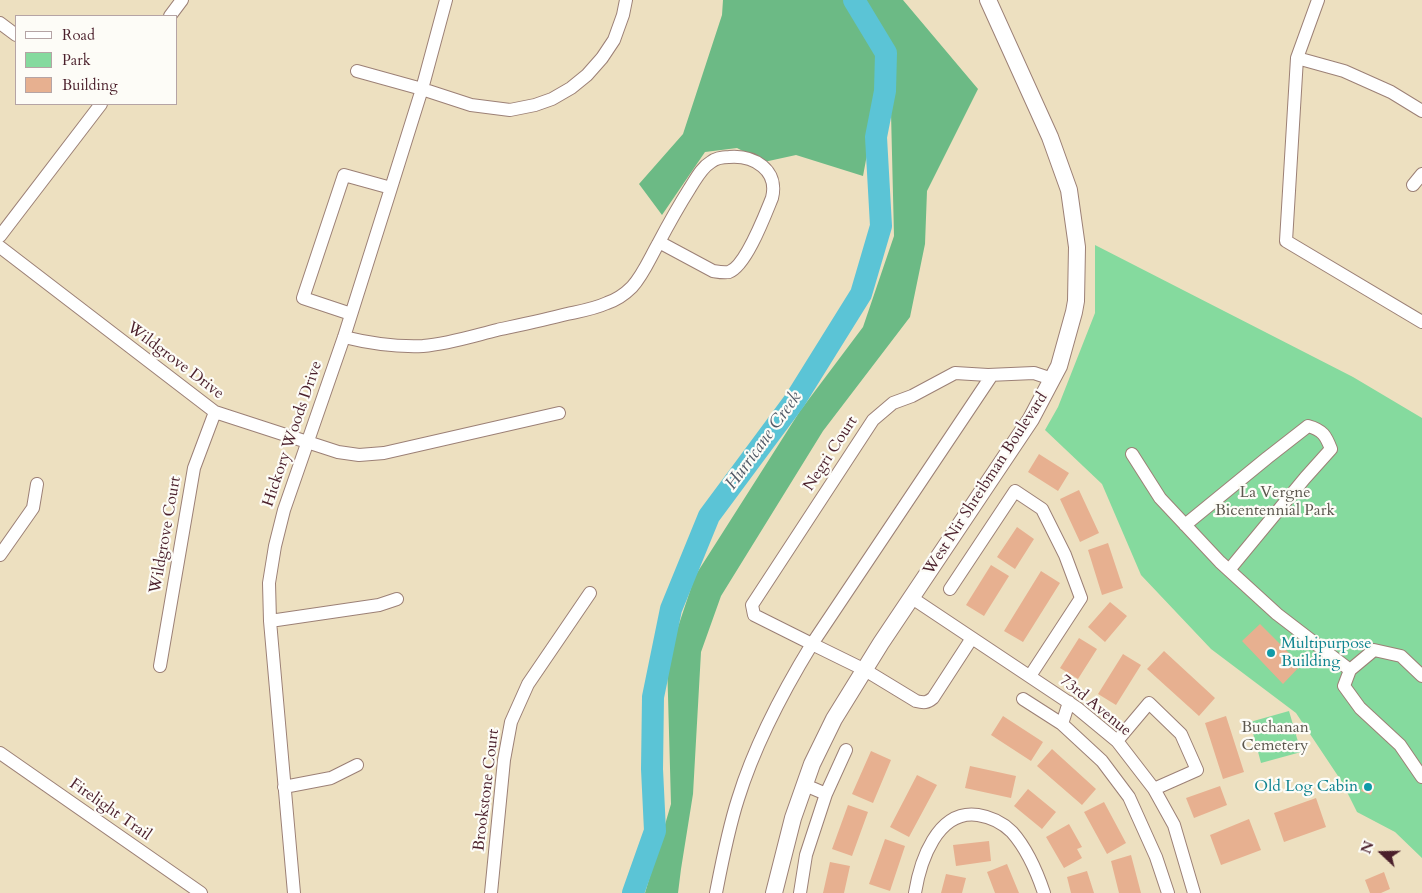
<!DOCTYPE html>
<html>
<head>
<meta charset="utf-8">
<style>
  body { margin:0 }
  #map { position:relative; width:1422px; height:893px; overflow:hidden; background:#ede0c0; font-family:Cardo,serif }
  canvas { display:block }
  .legend { position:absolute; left:15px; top:15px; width:162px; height:90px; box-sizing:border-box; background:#fdfcf7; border:1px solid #b5a4a5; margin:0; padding:6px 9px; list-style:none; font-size:15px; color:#4a1f2b }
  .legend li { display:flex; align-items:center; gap:10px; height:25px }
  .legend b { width:25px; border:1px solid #b5a4a5 }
  .north { position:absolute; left:1357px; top:828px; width:50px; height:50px; -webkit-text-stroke:4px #fdfcf7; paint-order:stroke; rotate:291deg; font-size:14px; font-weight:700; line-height:20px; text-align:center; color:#4a1f2b }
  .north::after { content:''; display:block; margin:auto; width:18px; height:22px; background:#4a1f2b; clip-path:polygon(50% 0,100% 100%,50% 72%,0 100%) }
</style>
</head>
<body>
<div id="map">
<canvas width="1422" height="893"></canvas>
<ul class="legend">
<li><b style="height:6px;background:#fff"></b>Road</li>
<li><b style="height:14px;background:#85da9e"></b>Park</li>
<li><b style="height:14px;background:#e7b090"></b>Building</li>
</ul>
<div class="north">N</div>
</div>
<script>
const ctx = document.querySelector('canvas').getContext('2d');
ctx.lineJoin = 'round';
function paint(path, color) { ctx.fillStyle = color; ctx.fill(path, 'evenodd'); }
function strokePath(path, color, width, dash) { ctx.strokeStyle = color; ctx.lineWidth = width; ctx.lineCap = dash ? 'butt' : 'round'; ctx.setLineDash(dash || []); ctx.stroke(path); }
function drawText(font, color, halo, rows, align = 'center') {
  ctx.font = font + ' Cardo,serif'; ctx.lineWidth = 4.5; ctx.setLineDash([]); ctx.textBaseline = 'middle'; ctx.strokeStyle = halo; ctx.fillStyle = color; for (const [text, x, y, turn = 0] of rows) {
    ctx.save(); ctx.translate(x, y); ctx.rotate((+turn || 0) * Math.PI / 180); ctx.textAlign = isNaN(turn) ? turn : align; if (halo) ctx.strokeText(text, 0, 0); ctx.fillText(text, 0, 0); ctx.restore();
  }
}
const green = new Path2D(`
  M1095,245L1353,377L1422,418V858L1395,832L1357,812L1342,782L1296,713L1211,649L1141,575L1102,484L1045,430L1058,407L1095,313Z
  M1289,711L1301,752L1261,763L1250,722Z`);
const forest = new Path2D(`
  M723,0H903L978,89L927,191L925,244L910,317L823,431L721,596L701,652L693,794L681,869L678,893H645L671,804L667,660L695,576L800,411L863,327L894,236L891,113L874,117L863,176L796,155L764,162L737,148L705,152L662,215L639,184L683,134L722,15Z`);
const river = new Path2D(`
  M633,893L655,831L652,769L653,697L671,609L709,516L795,400L861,294L881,226L876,137L885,91L886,53L854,0`);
const building = new Path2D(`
  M1039,454L1069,473L1058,491L1028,472Z
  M1079,490L1099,533L1080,542L1060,499Z
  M1017,527L1034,539L1015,569L997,557Z
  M1108,543L1123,588L1102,595L1088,550Z
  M991,565L1009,576L984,616L966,605Z
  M1041,571L1060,583L1023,642L1004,631Z
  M1110,602L1127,616L1105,642L1088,627Z
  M1260,624L1301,665L1283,684L1242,641Z
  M1079,638L1097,649L1078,679L1060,668Z
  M1164,651L1215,698L1199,716L1147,669Z
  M1123,654L1141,665L1116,705L1098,694Z
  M1003,716L1043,742L1031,761L991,735Z
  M1226,716L1244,772L1223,779L1205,723Z
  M1052,749L1096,789L1082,805L1037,766Z
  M871,751L891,760L873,803L852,794Z
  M970,766L1016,776L1011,798L965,788Z
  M917,775L937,785L909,837L890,827Z
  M1365,780L1375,784L1371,795L1361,791Z
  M1220,786L1227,805L1194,818L1186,798Z
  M1028,789L1056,812L1042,829L1014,806Z
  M1316,798L1326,827L1284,842L1274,813Z
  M1104,802L1126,843L1107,854L1084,812Z
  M848,805L868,812L852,856L832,849Z
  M1249,819L1261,850L1221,865L1210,835Z
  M1069,824L1082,847L1077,849L1082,858L1064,868L1046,837Z
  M885,839L905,846L890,891L869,884Z
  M989,841L991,861L956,866L953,845Z
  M1131,855L1141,893H1119L1111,861Z
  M830,862L850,866L844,893H823Z
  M1007,864L1019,893H995L987,872Z
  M1087,871L1094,893H1071L1067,877Z
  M1384,872L1390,889L1381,893H1370L1365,880Z
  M946,874L966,878L962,893H941Z`);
const minor = new Path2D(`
  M1318,0L1297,58L1286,241L1422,322
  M170,16L182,0
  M0,23L16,35
  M1297,58L1344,71L1391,92L1422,111
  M357,71L422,89L471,105L510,110L535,105L552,99L571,88L587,75L602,58L614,40L623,15L626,0
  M1413,185L1422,174
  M0,236L101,104
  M0,247L215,412L338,452L359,455L384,453L559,413
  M351,314L303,298L344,175L391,188
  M344,337C368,343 397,347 423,346C448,344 473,336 497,330C520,325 544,320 567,314C581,311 594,309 607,303C616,300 626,293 632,287C643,275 650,258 658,244C668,225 678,207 690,188C696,179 701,168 711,162C716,158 722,157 729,157C754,155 779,170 772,198C765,215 746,266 729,272C724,273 719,272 713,271L659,242
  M992,375L812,644L754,615L752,605L873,420L893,403L912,396L955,373L988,375L1034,373L1052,379
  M1132,454L1160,498L1220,562L1277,614L1350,670
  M1185,525L1267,458L1308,426C1323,430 1326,436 1331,449L1305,478L1229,570
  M0,555L33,508L37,484
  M950,589L1015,491L1042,509L1065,555L1081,598L1030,676
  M912,598L1077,708L1117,741L1154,789L1174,825L1194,893
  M270,621L379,605L397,599
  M160,666L194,468L215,412
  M1422,676L1401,656L1374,650L1350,670L1344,686L1360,708L1400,745L1422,777
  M1023,699L1062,724
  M1069,702L1062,724L1102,761L1129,797L1156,857L1168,893
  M1117,741L1149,703L1181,734L1197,770L1154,789
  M0,753L201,893
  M284,787L331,778L357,765
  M826,794L846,750
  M294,893L270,621L269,583L275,546L284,510L344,337L391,188L422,89L446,0
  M491,893L504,760L511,722L528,684L590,593
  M716,893C722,862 728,830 738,799C755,744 782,693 812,644L865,670L916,701C924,703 927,703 933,698L972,638
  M800,893L806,855L826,794L805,785
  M915,893C920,862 937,809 978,815C991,817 1003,823 1012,832C1027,849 1037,872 1044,893`);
const major = new Path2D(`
  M774,893L793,818L812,764L834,719L881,643L1031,419L1059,366L1074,312L1076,301L1077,247L1069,190L1050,137L988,0`);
const markers = [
  [1271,653,5,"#0f9aa8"],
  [1368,787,5,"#0f9aa8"]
];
const streetNames = [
  ["Wildgrove Drive",175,361,37],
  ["Hickory Woods Drive",293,434,-71],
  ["Negri Court",831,454,-57],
  ["West Nir Shreibman Boulevard",986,484,-57],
  ["Wildgrove Court",166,535,-80],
  ["73rd Avenue",1095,706,39],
  ["Brookstone Court",487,790,-83],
  ["Firelight Trail",110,810,35]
];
const parkNames = [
  ["La Vergne",1275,493],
  ["Bicentennial Park",1275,511],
  ["Buchanan",1275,728],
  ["Cemetery",1275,746]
];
const cultureNames = [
  ["Multipurpose",1281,644],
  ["Building",1281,662],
  ["Old Log Cabin",1358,787,"right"]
];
const waterNames = [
  ["Hurricane Creek",764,441,-54]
];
paint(green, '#85da9e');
paint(forest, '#6cba85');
strokePath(river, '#5bc4d6', 22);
paint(building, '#e7b090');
strokePath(minor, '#9c8076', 14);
strokePath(major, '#9c8076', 18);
strokePath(minor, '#fff', 12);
strokePath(major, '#fff', 16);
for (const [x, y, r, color] of markers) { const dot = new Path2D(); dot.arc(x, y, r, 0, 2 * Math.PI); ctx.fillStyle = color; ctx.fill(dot); strokePath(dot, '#fdfcf7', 2); }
drawText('16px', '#4a1f2b', '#fdfcf7', streetNames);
drawText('16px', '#5c574e', '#fdfcf7', parkNames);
drawText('16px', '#0d838f', '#fdfcf7', cultureNames, 'left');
drawText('italic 18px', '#505967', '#fdfcf7', waterNames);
</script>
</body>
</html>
